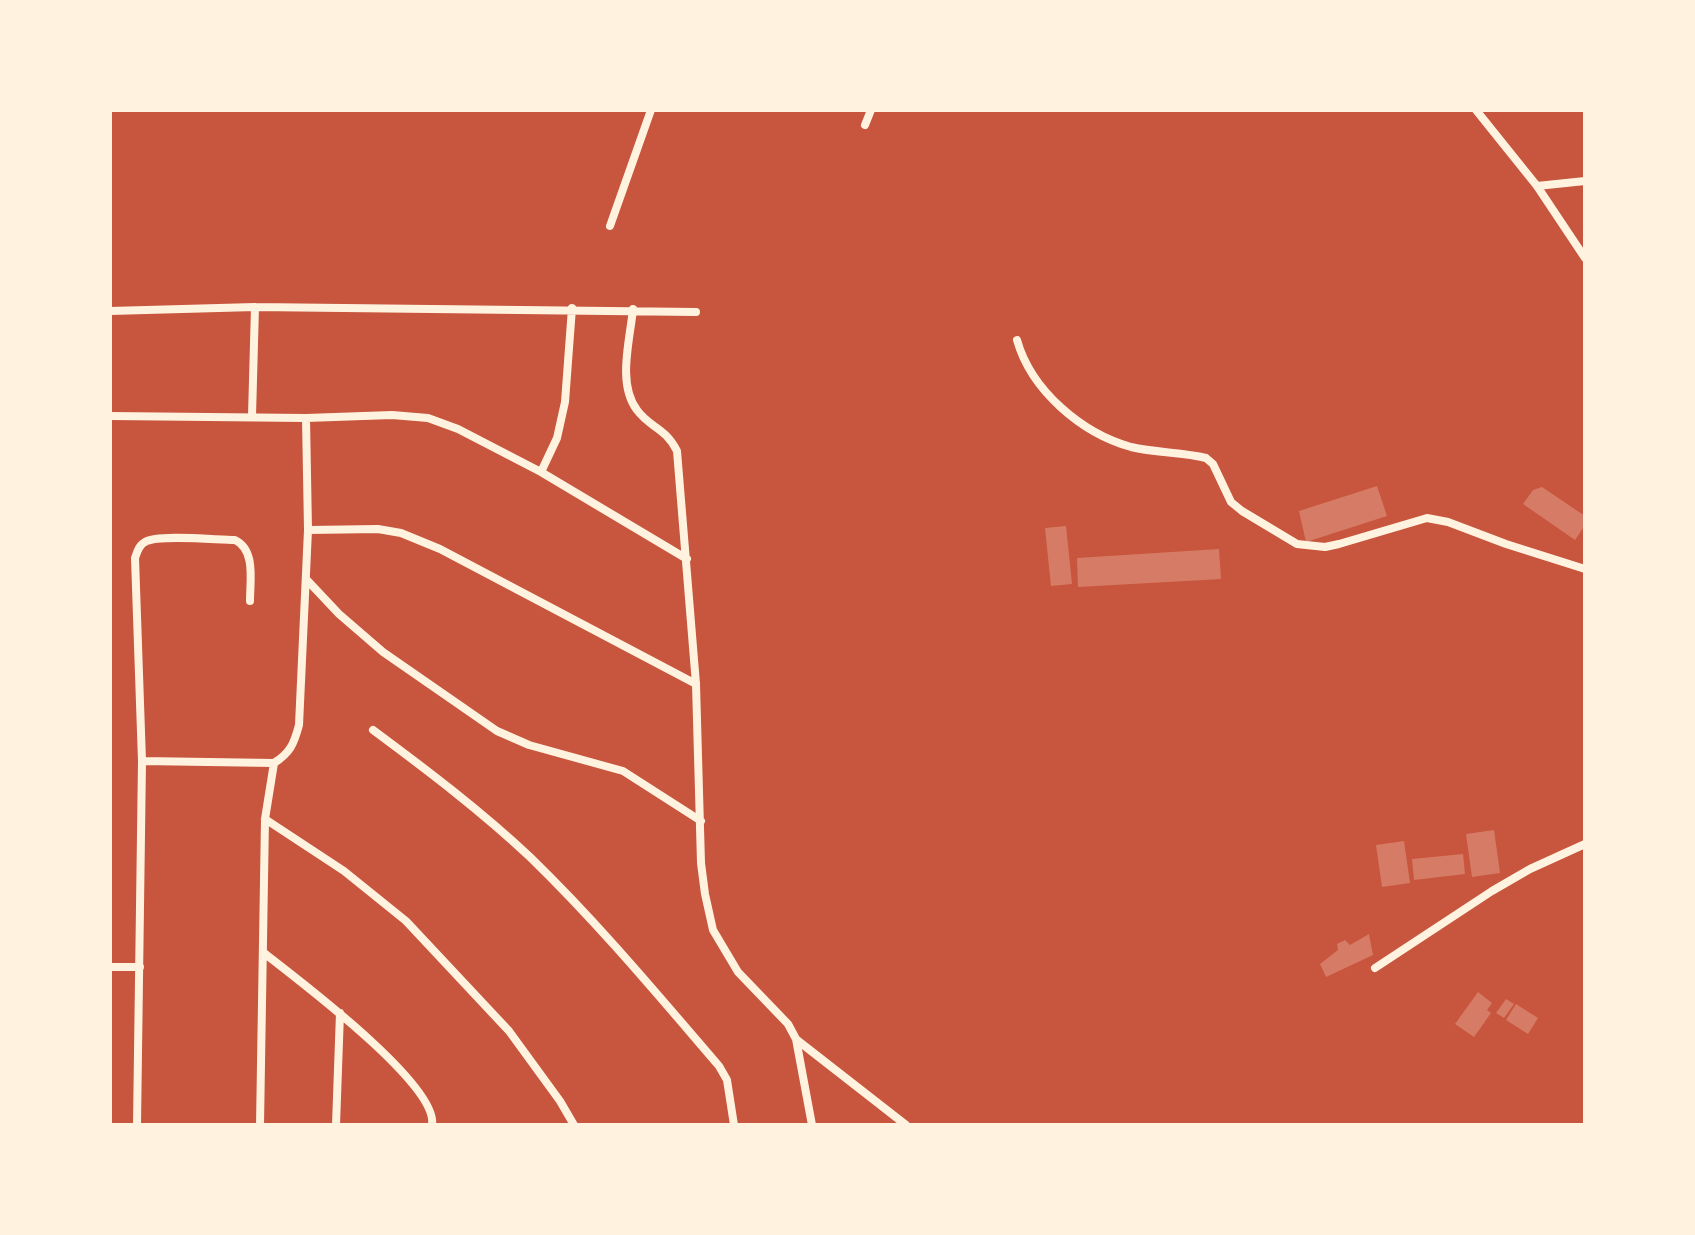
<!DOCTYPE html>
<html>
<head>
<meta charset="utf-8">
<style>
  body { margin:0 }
  #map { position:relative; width:1695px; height:1235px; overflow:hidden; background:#c8553d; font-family:Bitter,serif }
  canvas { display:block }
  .frame { position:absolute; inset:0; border:112px solid #fff3e0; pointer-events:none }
</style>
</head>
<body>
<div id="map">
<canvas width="1695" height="1235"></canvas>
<div class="frame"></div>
</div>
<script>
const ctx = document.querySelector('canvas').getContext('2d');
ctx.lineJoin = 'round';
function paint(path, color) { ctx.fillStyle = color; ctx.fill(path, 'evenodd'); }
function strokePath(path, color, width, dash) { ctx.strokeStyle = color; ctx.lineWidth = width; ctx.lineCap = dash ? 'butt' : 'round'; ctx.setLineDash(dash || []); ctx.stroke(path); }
const building = new Path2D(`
  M1377,486L1387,516L1306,542L1299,511Z
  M1542,487L1585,516V525L1575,540L1523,504L1533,490Z
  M1066,526L1072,584L1051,586L1045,528Z
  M1219,549L1221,579L1078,587L1077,558Z
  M1494,830L1500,873L1472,877L1466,834Z
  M1404,841L1410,883L1382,887L1376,845Z
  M1463,854L1465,874L1414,880L1412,859Z
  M1369,934L1373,955L1326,977L1320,964L1338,950L1337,944L1345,940L1350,945Z
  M1478,992L1492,1003L1487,1010L1491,1013L1474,1037L1455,1024Z
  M1506,999L1514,1004L1504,1018L1496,1013Z
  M1516,1004L1538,1018L1528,1034L1506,1020Z`);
const minor = new Path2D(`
  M1476,110L1537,186L1585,258
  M865,125L871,110
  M1537,186L1585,181
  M610,226L651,110
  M633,309C630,340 617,384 637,410C650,428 665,427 677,451L696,684L701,863L705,894L713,930L738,972L788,1024L796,1039L812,1125
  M110,311L255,307L696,312
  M1017,340C1031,390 1081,433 1131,447C1156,453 1182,452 1206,458L1213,464L1231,502L1242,511L1297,544L1325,547L1339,544L1427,518L1448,522L1506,544L1585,569
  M110,416L306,418L392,415L428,418L458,429L541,472L687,559
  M252,416L255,307
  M541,472L557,438L565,402L572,308
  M308,530L378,529L401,533L440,549L696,684
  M306,579L339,614L383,652L497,731L529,745L623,771L701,821
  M373,730C427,770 481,811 530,857C598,923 658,995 719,1066L727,1080L734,1125
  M142,761L274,763
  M265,819L344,871L406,921L509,1031L560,1101L574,1125
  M264,953C297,979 439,1085 432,1125
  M110,967H140
  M1375,968L1492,891L1530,869L1585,844
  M797,1040L906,1125
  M137,1125L142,761L135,558C137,552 139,545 145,542C158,534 217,540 235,540C256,550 250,581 250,601
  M260,1125L265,819L274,763C290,753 294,744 299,725L308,530L306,418
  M336,1125L340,1013`);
paint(building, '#d67c66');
strokePath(minor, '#fff3e0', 8);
</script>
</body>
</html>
